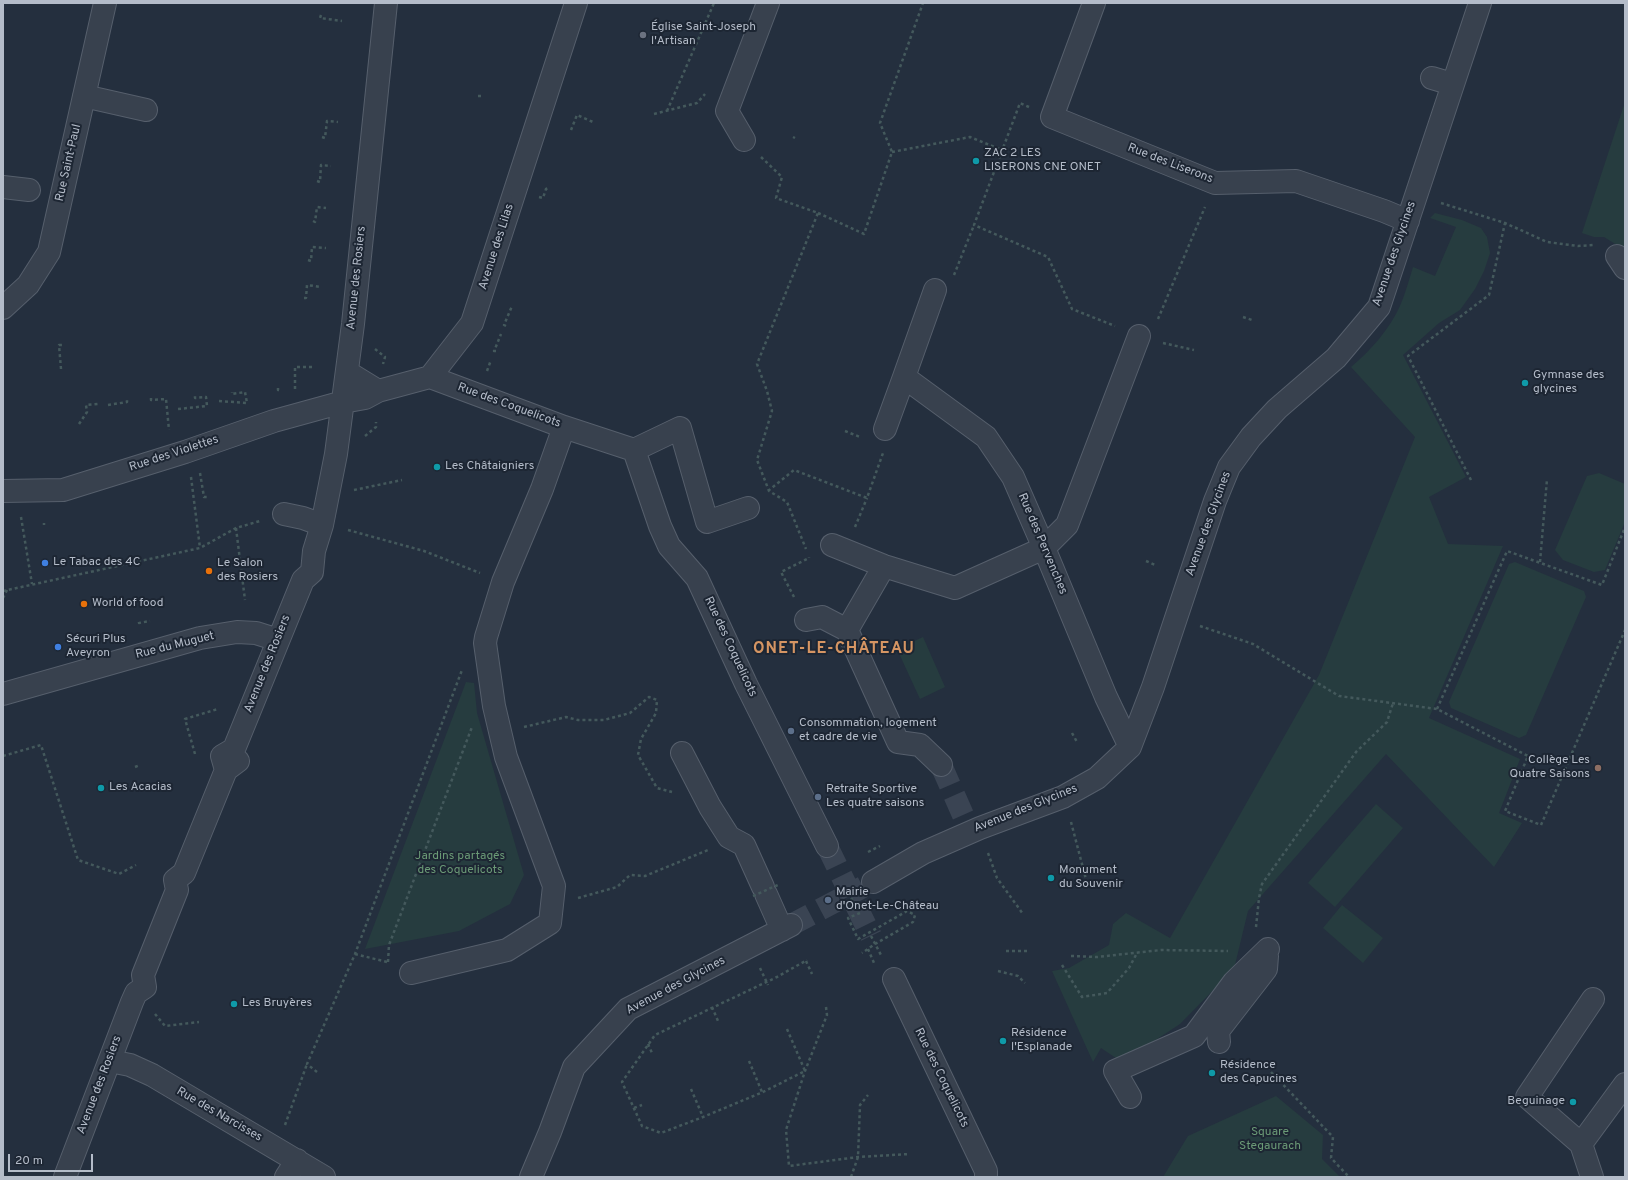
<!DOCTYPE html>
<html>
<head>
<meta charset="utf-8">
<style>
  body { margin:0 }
  #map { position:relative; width:1628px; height:1180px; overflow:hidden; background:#242f3e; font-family:Overpass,sans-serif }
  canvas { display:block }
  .frame { position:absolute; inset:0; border:4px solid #b4bcc9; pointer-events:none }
  .scale { position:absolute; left:8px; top:1154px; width:85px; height:18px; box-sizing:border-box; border:2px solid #b4bcc9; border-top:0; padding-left:5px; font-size:12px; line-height:14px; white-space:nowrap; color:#b4bcc9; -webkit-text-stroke:3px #1d2633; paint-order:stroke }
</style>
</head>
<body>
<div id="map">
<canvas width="1628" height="1180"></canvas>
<div class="frame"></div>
<div class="scale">20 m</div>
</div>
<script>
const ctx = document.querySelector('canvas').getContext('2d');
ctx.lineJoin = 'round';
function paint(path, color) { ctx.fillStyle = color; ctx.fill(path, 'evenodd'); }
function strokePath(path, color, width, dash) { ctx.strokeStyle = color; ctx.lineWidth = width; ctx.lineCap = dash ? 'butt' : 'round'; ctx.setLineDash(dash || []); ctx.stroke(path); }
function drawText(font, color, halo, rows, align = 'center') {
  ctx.font = font + ' Overpass,sans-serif'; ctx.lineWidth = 4; ctx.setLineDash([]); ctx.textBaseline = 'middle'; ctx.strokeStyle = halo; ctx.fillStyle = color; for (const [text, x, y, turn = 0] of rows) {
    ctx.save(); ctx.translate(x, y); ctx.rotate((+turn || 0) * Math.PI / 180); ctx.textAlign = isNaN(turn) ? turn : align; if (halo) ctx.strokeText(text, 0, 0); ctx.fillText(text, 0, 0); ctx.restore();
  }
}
const green = new Path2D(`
  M1625,102V250L1604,237H1594L1582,233Z
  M1435,213L1462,220L1481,228L1487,237L1490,253L1484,271L1475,289L1460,310L1439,323L1403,355L1466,477L1429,497L1448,544L1503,546L1429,718L1520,759L1499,813L1522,823L1494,867L1386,754L1248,911L1234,969L1180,1024L1122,1062L1101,1048L1093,1062L1052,971L1069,968L1109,945L1113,924L1126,913L1170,938L1319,675L1415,437L1351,367C1371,350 1389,330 1400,306C1405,294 1409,280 1413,267L1435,276L1456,227L1430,218Z
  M1599,473L1625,484V522L1605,570L1594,572L1563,560L1555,550L1587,476Z
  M1515,562L1584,591L1586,597L1526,735L1519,738L1451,708L1449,702L1509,564Z
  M923,637L945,687L920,699L897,649Z
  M466,682L474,683L477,713L524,875L510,904L459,931L365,949Z
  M1376,804L1403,828L1335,907L1308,883Z
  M1342,905L1383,938L1363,963L1323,928Z
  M1276,1096L1323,1135L1322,1159L1340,1177H1163L1188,1136Z`);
const minorTunnel = new Path2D(`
  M941,765L963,815
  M827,846L871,936
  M791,925L863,887`);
const path = new Path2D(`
  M321,15L320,18L342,21
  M478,96H482
  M1029,107L1020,103L974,225L1048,257L1072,309L1115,326
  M667,111L714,3
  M654,114L697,103L705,94
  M571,130L577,115L593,122
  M322,137L325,138L327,121L338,122
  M793,137L795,138
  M892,152L970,137L1002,150
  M761,157L782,177L776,198L818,213L757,364L767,391L772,411L757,460L769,491L787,502L806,549
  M317,181L320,182L321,165L331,166
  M539,197L543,198L546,189L549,188
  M1441,203L1505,223L1547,242L1578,246L1594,245
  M818,213L864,234L892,152L880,123L923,3
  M313,221L315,222L317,207L326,208
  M308,260L311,261L312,247L326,248
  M954,275L974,225
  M304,298H306L307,285L321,287
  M1243,317L1252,320
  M1158,319L1205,207
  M506,326L504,325L512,306
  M1163,343L1194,350
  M375,349L385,357L383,364
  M496,351H494L495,349L501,334
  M61,369L59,345H62
  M487,371L491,360
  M278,388V390H282
  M295,389V367H314
  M151,398V400L166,399L169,430
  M219,401L247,403L245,392L232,394V392
  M108,405L127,402V400
  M178,409L207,406L206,397L195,398V395
  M79,424L87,412L86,405L98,404L97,403
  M845,431L860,437
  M365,436L376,427V422
  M200,473L204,497H207
  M191,477L200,548
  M1471,480L1408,356L1489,295L1505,223
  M354,490L402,480
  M768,491L794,470L867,498L883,453
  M21,517L32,584
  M44,523V525
  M855,527L867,498
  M236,528L245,600
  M348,530L424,551L480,573
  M1146,561L1155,565
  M1540,562L1547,479
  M3,591L200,548L236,528L260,521
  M794,597L781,572L809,558V557
  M3,598L7,590
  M139,622V623L150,621
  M1200,626L1253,644L1339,696L1437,709L1528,756L1505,811L1541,825L1625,630
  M1437,709L1507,551L1602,585L1625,527
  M524,727L566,717L578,720H604L630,713L649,697L657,700L656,713L641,739L638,755L657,788L672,792
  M1072,733L1077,742
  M195,754L185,719L218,709
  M3,756L41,745L78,860L119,874L136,865
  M135,767L140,765
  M1071,822L1088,887
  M868,852L880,846
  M988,853L997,878L1023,914
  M578,898L617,887L630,875L645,876L708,850
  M839,904L853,899
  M860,913L848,918L858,939L907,911L915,915L913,922L875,944L862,953
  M1256,927L1259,898L1262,884L1356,752L1387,722L1393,703
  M871,936L882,957
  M868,949L874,963
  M1006,951H1027
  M355,954L387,962
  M1071,956L1097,957L1161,950L1228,951
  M806,961L812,974
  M388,962L389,945L472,727
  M1062,965L1082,997L1107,993L1129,968L1137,953
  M760,968L768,985
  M998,971L1018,976L1025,983
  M712,1007L718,1021
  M826,1007L827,1015L805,1071L786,1130L789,1166L858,1157L910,1154
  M155,1014L165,1026L199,1022
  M787,1029L805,1071L763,1092L703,1117L661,1133L642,1126L622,1082L655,1035L777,977L807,960
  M648,1044L652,1053
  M749,1061L762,1092
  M317,1072L307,1064L355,954L462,670
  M1271,1072L1333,1137L1331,1158L1349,1177
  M691,1089L703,1117
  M634,1108L642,1105
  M285,1125L307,1064
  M851,1177L858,1157L860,1105L868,1095`);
const minor = new Path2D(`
  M1094,3L1052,117L1215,183L1296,181L1384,211L1408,221
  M1432,78L1452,84
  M84,96L146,110
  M744,140L727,111L768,3
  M3,187L29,190
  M1617,256L1625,268
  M935,290L904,377L986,437L1013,477L1044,548L1106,697L1130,747
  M3,308L28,285L49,252L105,3
  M430,377L564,427L634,450L660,526L669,546L697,578L746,684L827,846
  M378,391L430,377L472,323L576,3
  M885,429L904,377
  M634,450L680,428L707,522L748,508
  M3,491L63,490L185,452L274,421L343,402L365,398L378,391L347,372
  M284,514L303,518L322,525
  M832,545L884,566L955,588L1044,548L1067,525L1139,336
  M884,566L847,630L898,742L920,745L941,765
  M806,620L822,617L847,630
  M3,694L200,638L237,632L256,633L278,640
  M682,753L710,807L729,837L744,845L763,887
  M226,770L222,756L234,749L303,580L312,572L314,551L322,525L336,454L353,324L386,3
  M873,882L923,853L980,828L1063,797L1097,778L1130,747L1153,687L1215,501L1229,467L1251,437L1277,409L1336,358L1379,307L1480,3
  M766,894L782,930
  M411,973L507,950L550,923L554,886L506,757L494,706L485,643L486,637L503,582L542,489L564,427
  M894,979L986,1171V1177
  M1219,1042L1218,1031L1266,969L1267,956
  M110,1061L130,1065L152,1075L324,1177
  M1130,1097L1115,1071L1194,1036L1234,982L1268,949
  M1581,1144L1527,1097L1593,999
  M65,1177L132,1002L136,993L145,987L143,975L177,890L175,880L184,873L226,770L238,761
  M286,1177L297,1160
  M531,1177L550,1132L574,1067L628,1009L791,925
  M1592,1177L1581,1144L1625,1084`);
const pathBridge = new Path2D(`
  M753,896L780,884`);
const markers = [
  [643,35,4,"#6b7280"],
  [976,161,4,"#0f9aa8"],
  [1525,383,4,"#0f9aa8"],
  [437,467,4,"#0f9aa8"],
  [45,563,4,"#3f7fe0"],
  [209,571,4,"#e8710a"],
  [84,604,4,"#e8710a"],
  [58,647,4,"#3f7fe0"],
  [791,731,4,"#5c6f8a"],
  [1598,768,4,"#8d6e63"],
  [101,788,4,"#0f9aa8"],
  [818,797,4,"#5c6f8a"],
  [1051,878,4,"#0f9aa8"],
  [828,900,4,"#5c6f8a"],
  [234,1004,4,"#0f9aa8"],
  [1003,1041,4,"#0f9aa8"],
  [1212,1073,4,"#0f9aa8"],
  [1573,1102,4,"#0f9aa8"]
];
const poiNames = [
  ["Église Saint-Joseph",651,28],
  ["l'Artisan",651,42],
  ["ZAC 2 LES",984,154],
  ["LISERONS CNE ONET",984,168],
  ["Gymnase des",1533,376],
  ["glycines",1533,390],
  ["Les Châtaigniers",445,467],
  ["Le Tabac des 4C",53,563],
  ["Le Salon",217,564],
  ["des Rosiers",217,578],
  ["World of food",92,604],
  ["Sécuri Plus",66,640],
  ["Aveyron",66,654],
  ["Consommation, logement",799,724],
  ["et cadre de vie",799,738],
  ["Collège Les",1590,761,"right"],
  ["Quatre Saisons",1590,775,"right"],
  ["Les Acacias",109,788],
  ["Retraite Sportive",826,790],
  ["Les quatre saisons",826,804],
  ["Monument",1059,871],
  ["du Souvenir",1059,885],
  ["Mairie",836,893],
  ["d'Onet-Le-Château",836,907],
  ["Les Bruyères",242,1004],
  ["Résidence",1011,1034],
  ["l'Esplanade",1011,1048],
  ["Résidence",1220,1066],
  ["des Capucines",1220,1080],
  ["Beguinage",1565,1102,"right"]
];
const streetNames = [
  ["Rue Saint-Paul",69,163,-77],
  ["Rue des Liserons",1170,164,21],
  ["Avenue des Lilas",497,247,-72],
  ["Avenue des Glycines",1395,254,-71],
  ["Avenue des Rosiers",357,278,-84],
  ["Rue des Coquelicots",509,406,20],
  ["Rue des Violettes",174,454,-18],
  ["Avenue des Glycines",1209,524,-70],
  ["Rue des Pervenches",1042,544,67],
  ["Rue du Muguet",175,646,-14],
  ["Rue des Coquelicots",730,647,65],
  ["Avenue des Rosiers",268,664,-68],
  ["Avenue des Glycines",1026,809,-22],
  ["Avenue des Glycines",676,986,-28],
  ["Rue des Coquelicots",941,1078,64],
  ["Avenue des Rosiers",100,1085,-69],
  ["Rue des Narcisses",219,1115,30]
];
const parkNames = [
  ["Jardins partagés",460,857],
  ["des Coquelicots",460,871],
  ["Square",1270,1133],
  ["Stegaurach",1270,1147]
];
const districtNames = [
  ["ONET-LE-CHÂTEAU",834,650]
];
paint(green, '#263c3f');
strokePath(minorTunnel, '#3a4453', 22, [22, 11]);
strokePath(minor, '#565f6c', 24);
strokePath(path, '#44595c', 2.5, [3, 3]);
strokePath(minor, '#38414e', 22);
strokePath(pathBridge, '#44595c', 2.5, [3, 3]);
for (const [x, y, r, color] of markers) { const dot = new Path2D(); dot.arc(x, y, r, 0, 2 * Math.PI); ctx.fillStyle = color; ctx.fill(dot); strokePath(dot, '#1d2633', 1.5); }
drawText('12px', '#b4bcc9', '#1d2633', poiNames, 'left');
drawText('12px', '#b4bcc9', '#1d2633', streetNames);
drawText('12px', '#6b9a76', '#1d2633', parkNames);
ctx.letterSpacing = '1px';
drawText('bold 16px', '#d59563', '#1d2633', districtNames);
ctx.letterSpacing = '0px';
</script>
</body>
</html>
